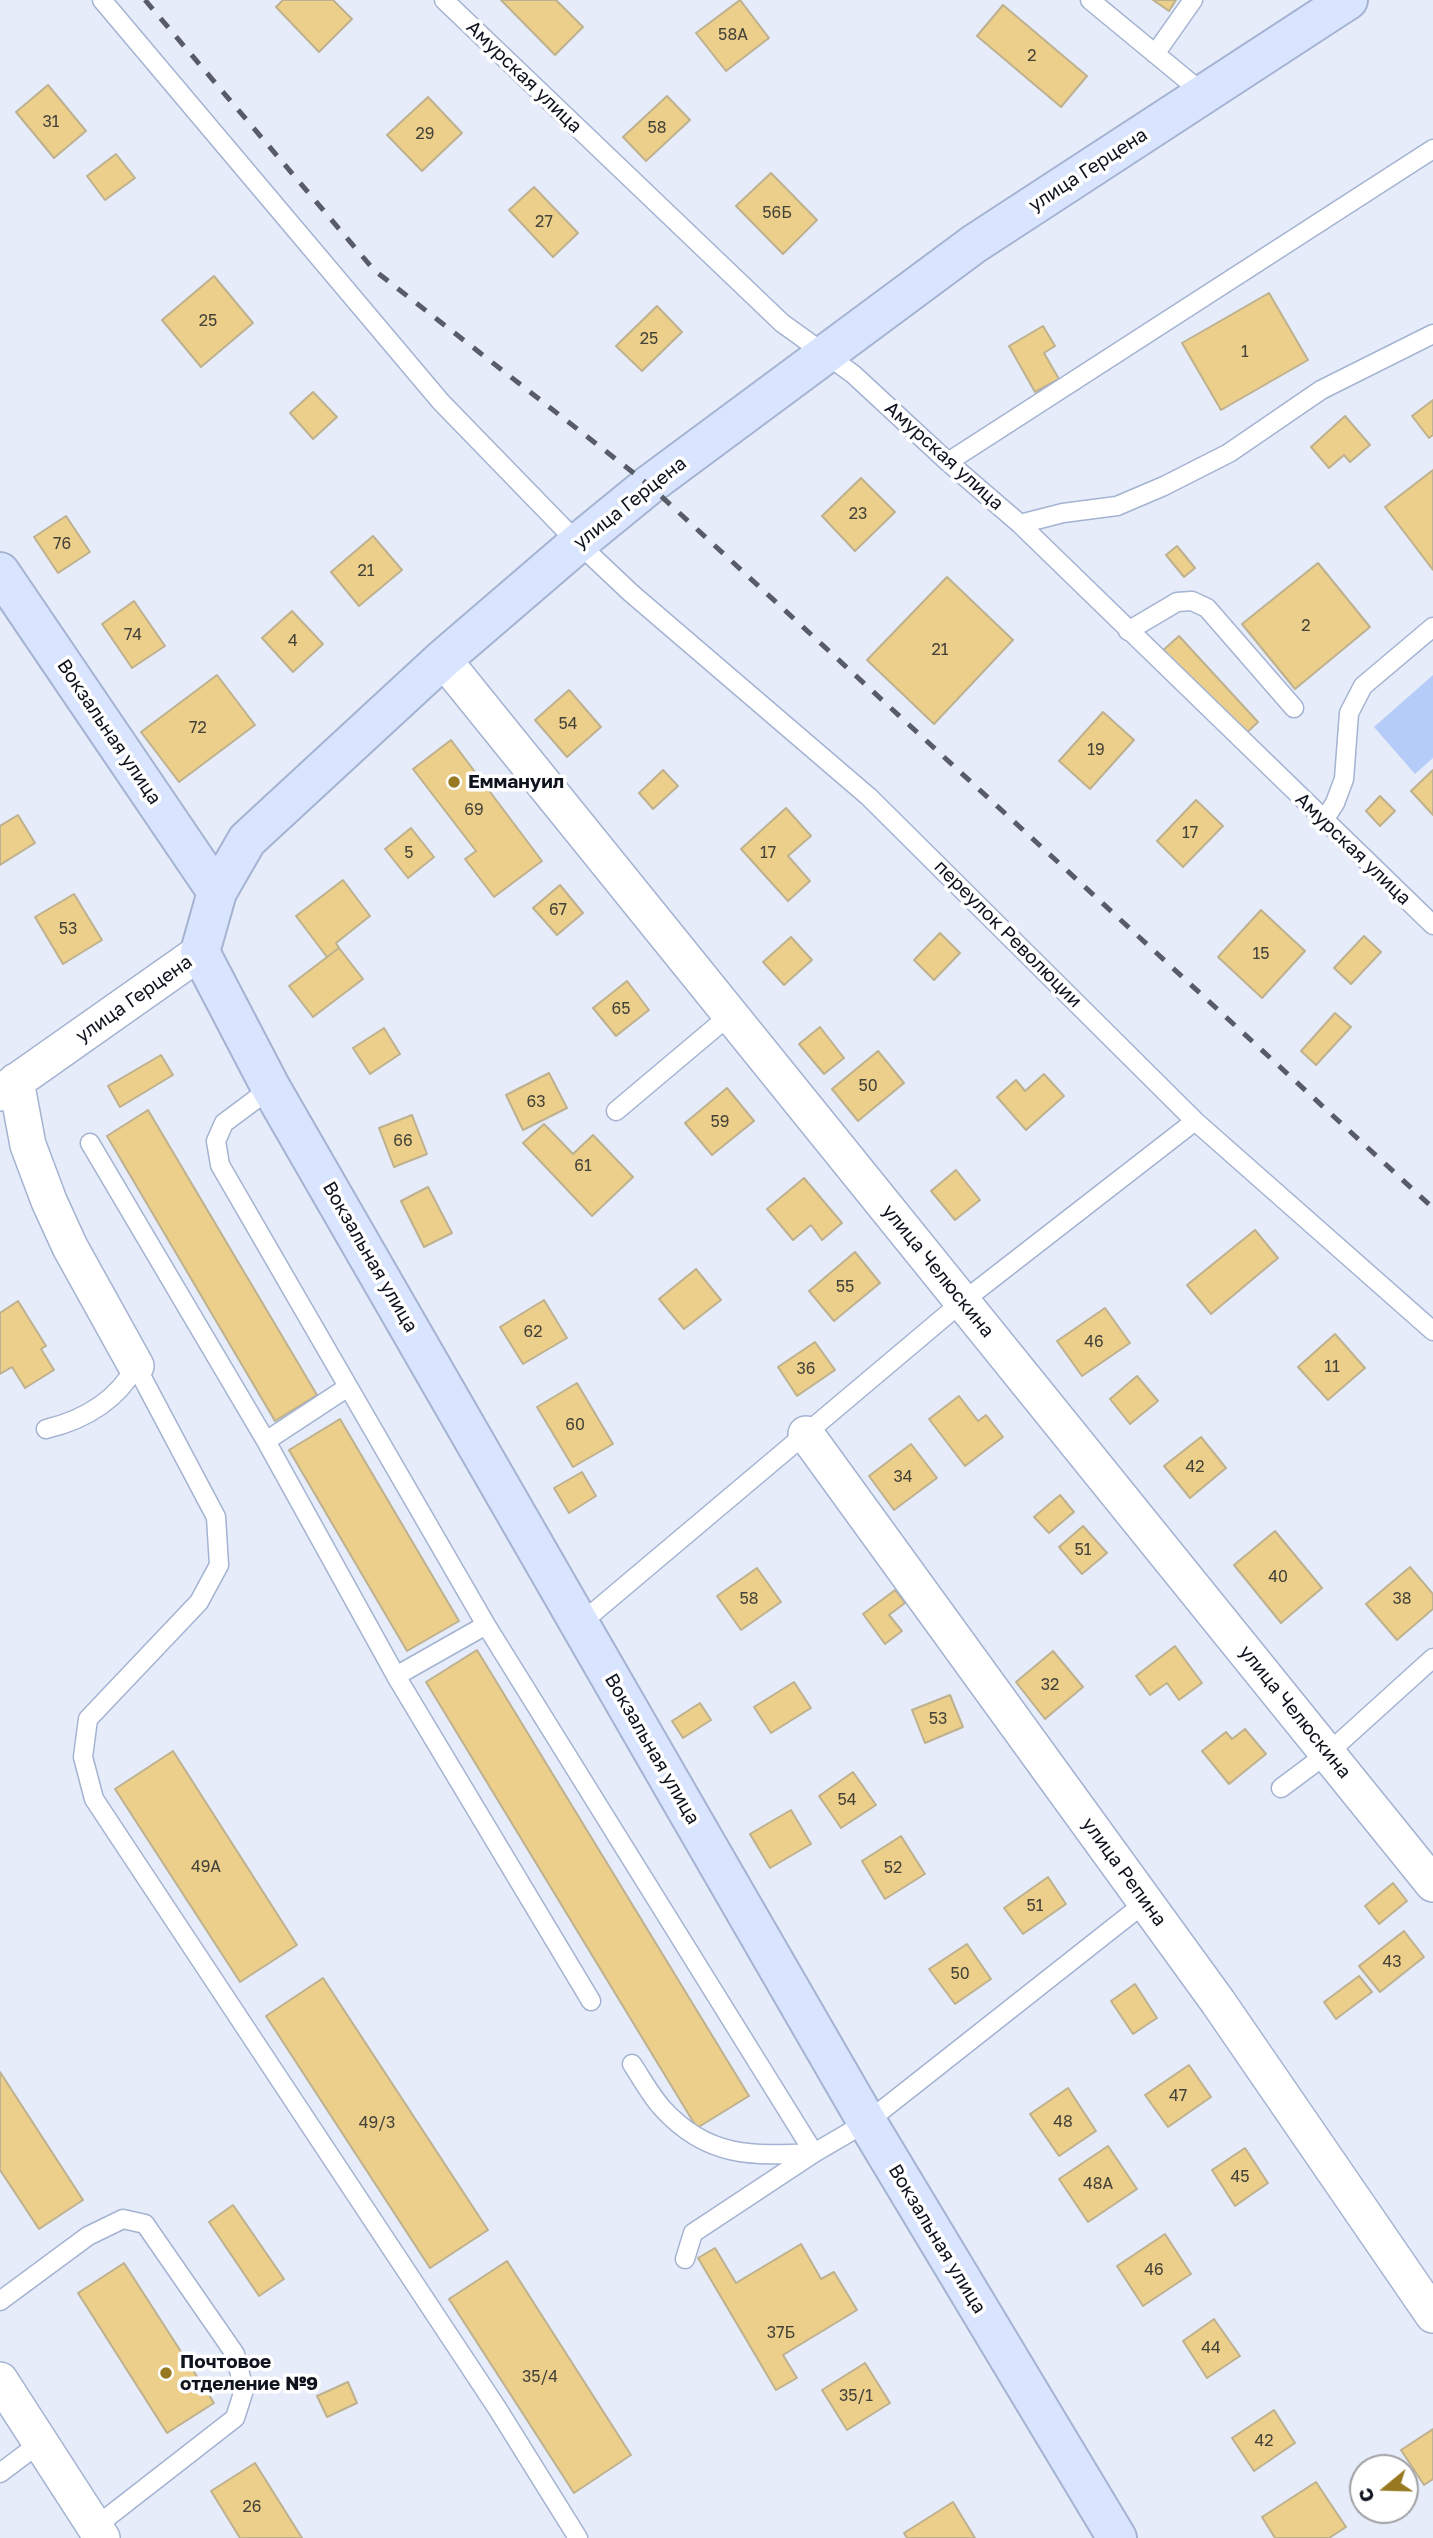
<!DOCTYPE html>
<html>
<head>
<meta charset="utf-8">
<style>
  body { margin:0 }
  #map { position:relative; width:1433px; height:2538px; overflow:hidden; background:#e6ecf9; font-family:"Golos Text",sans-serif }
  canvas { display:block }
  .north { position:absolute; left:1349px; top:2454px; width:70px; height:70px; box-sizing:border-box; background:#fff; border:2px solid #9fa1a5; border-radius:50%; rotate:251deg; font-size:19px; font-weight:700; line-height:28px; text-align:center; color:#0e131e }
  .north::after { content:''; display:block; margin:auto; width:24px; height:32px; background:#987922; clip-path:polygon(50% 0,100% 100%,50% 72%,0 100%) }
</style>
</head>
<body>
<div id="map">
<canvas width="1433" height="2538"></canvas>
<div class="north">С</div>
</div>
<script>
const ctx = document.querySelector('canvas').getContext('2d');
ctx.lineJoin = 'round';
function paint(path, color) { ctx.fillStyle = color; ctx.fill(path, 'evenodd'); }
function strokePath(path, color, width, dash) { ctx.strokeStyle = color; ctx.lineWidth = width; ctx.lineCap = dash ? 'butt' : 'round'; ctx.setLineDash(dash || []); ctx.stroke(path); }
function drawText(font, color, halo, rows, align = 'center') {
  ctx.font = font + ' "Golos Text",sans-serif'; ctx.lineWidth = 7; ctx.setLineDash([]); ctx.textBaseline = 'middle'; ctx.strokeStyle = halo; ctx.fillStyle = color; for (const [text, x, y, turn = 0] of rows) {
    ctx.save(); ctx.translate(x, y); ctx.rotate((+turn || 0) * Math.PI / 180); ctx.textAlign = isNaN(turn) ? turn : align; if (halo) ctx.strokeText(text, 0, 0); ctx.fillText(text, 0, 0); ctx.restore();
  }
}
const green = new Path2D(`
  M1433,675V758L1415,774L1374,727Z`);
const building = new Path2D(`
  M283,0H333L352,19L319,52L276,7Z
  M501,0H556L583,27L555,55Z
  M740,0L769,38L726,71L696,33Z
  M1153,0H1176L1169,11Z
  M1003,5L1087,76L1061,107L977,36Z
  M48,85L86,131L54,158L16,112Z
  M667,96L690,120L646,161L623,137Z
  M428,97L462,133L422,171L387,135Z
  M116,154L135,178L105,200L87,176Z
  M771,173L817,220L783,254L736,206Z
  M534,187L578,233L553,257L509,210Z
  M214,276L253,323L201,367L162,320Z
  M1269,293L1308,360L1221,410L1182,343Z
  M657,306L682,332L642,371L616,346Z
  M1043,326L1055,346L1044,353L1059,379L1035,392L1009,346Z
  M313,392L337,417L313,439L290,413Z
  M1433,400V435L1429,438L1412,416Z
  M1345,416L1370,445L1350,462L1344,455L1329,468L1311,447Z
  M1433,470V570L1385,507Z
  M861,478L895,512L855,551L822,516Z
  M66,516L90,552L58,573L34,537Z
  M373,536L402,570L359,606L331,572Z
  M1177,546L1195,568L1184,577L1166,555Z
  M1318,563L1370,627L1295,689L1242,624Z
  M947,577L1013,640L934,724L867,660Z
  M134,601L165,646L132,668L102,624Z
  M292,611L323,644L293,672L262,638Z
  M1179,636L1258,722L1240,739L1160,653Z
  M217,675L255,725L179,782L141,732Z
  M569,690L601,727L567,757L535,720Z
  M1103,712L1134,740L1090,789L1059,761Z
  M451,740L542,861L494,897L465,859L476,851L413,769Z
  M663,770L678,786L653,809L639,793Z
  M1433,770V815L1411,791Z
  M1380,796L1395,811L1380,826L1366,811Z
  M1196,800L1223,826L1183,867L1157,841Z
  M786,808L811,836L788,856L810,881L788,901L741,849Z
  M18,815L35,843L0,865V826Z
  M411,828L434,857L408,878L385,849Z
  M343,880L370,916L336,943L339,948L327,957L296,916Z
  M560,885L583,913L557,935L533,908Z
  M74,894L102,940L63,964L35,917Z
  M1261,910L1305,951L1262,998L1218,957Z
  M940,933L960,953L934,980L914,960Z
  M1364,936L1381,952L1351,984L1334,968Z
  M791,937L812,960L784,985L763,962Z
  M339,948L363,979L313,1017L289,986Z
  M627,981L649,1010L616,1036L593,1008Z
  M1335,1013L1351,1027L1316,1065L1301,1051Z
  M820,1027L844,1058L824,1074L799,1044Z
  M384,1028L400,1054L370,1074L353,1048Z
  M878,1051L904,1083L858,1121L832,1089Z
  M161,1055L173,1075L120,1107L108,1086Z
  M549,1073L567,1108L523,1130L506,1095Z
  M1044,1074L1064,1096L1026,1130L997,1097L1016,1080L1025,1091Z
  M727,1088L754,1121L712,1155L685,1123Z
  M148,1110L317,1395L275,1421L107,1136Z
  M412,1115L427,1154L394,1167L379,1128Z
  M544,1124L573,1154L593,1135L633,1177L592,1216L523,1143Z
  M956,1170L980,1200L955,1220L931,1191Z
  M804,1178L842,1223L822,1240L811,1225L793,1240L767,1209Z
  M428,1187L452,1233L424,1247L401,1201Z
  M1255,1230L1278,1258L1211,1314L1187,1285Z
  M855,1252L880,1283L834,1321L809,1291Z
  M696,1269L721,1300L684,1329L659,1299Z
  M544,1300L567,1338L523,1364L500,1327Z
  M18,1301L46,1346L41,1349L54,1370L25,1388L12,1367L0,1374V1313Z
  M1105,1308L1130,1343L1082,1376L1057,1341Z
  M1335,1334L1365,1368L1328,1400L1298,1367Z
  M815,1342L835,1370L797,1396L778,1367Z
  M1137,1376L1158,1401L1130,1424L1110,1399Z
  M577,1383L613,1444L573,1467L537,1407Z
  M959,1396L978,1421L986,1415L1003,1437L965,1466L929,1419Z
  M340,1419L459,1621L407,1651L289,1450Z
  M1201,1437L1226,1468L1190,1498L1164,1466Z
  M911,1444L937,1478L894,1510L869,1476Z
  M582,1472L596,1496L569,1513L554,1488Z
  M1060,1495L1074,1512L1049,1533L1034,1517Z
  M1083,1526L1107,1553L1082,1574L1059,1547Z
  M1275,1531L1322,1588L1281,1623L1234,1565Z
  M1410,1567L1433,1594V1609L1397,1640L1366,1604Z
  M757,1568L781,1602L741,1630L717,1596Z
  M895,1590L905,1603L889,1615L902,1631L885,1644L863,1614Z
  M1175,1646L1202,1683L1179,1700L1167,1683L1150,1695L1136,1676Z
  M477,1650L749,2096L697,2128L426,1682Z
  M1053,1651L1083,1687L1045,1719L1016,1682Z
  M794,1682L811,1708L771,1733L754,1707Z
  M950,1695L963,1727L925,1743L912,1710Z
  M700,1703L711,1720L683,1738L672,1721Z
  M1245,1729L1266,1754L1229,1784L1202,1751L1226,1732L1232,1739Z
  M173,1751L297,1945L240,1982L115,1789Z
  M853,1772L876,1805L841,1828L819,1796Z
  M791,1810L811,1844L770,1868L750,1834Z
  M901,1836L925,1874L885,1899L862,1861Z
  M1048,1877L1066,1904L1023,1934L1004,1908Z
  M1393,1883L1407,1901L1379,1924L1365,1906Z
  M1404,1931L1424,1957L1380,1992L1359,1966Z
  M967,1944L991,1979L955,2004L929,1969Z
  M1359,1976L1372,1992L1336,2019L1324,2002Z
  M323,1978L488,2230L430,2268L266,2016Z
  M1135,1984L1157,2018L1133,2034L1111,2001Z
  M1189,2065L1211,2097L1168,2127L1145,2095Z
  M0,2072L83,2200L39,2229L0,2170Z
  M1068,2088L1096,2131L1059,2156L1030,2114Z
  M1108,2146L1137,2189L1088,2222L1059,2179Z
  M1245,2148L1268,2183L1235,2206L1212,2170Z
  M233,2205L284,2279L259,2296L209,2222Z
  M1165,2234L1191,2274L1143,2306L1117,2266Z
  M801,2244L821,2279L834,2272L857,2310L783,2355L797,2378L776,2390L698,2258L715,2248L736,2283Z
  M507,2261L631,2455L574,2493L449,2299Z
  M124,2263L214,2403L167,2433L78,2293Z
  M1214,2319L1240,2356L1207,2378L1183,2341Z
  M865,2363L890,2403L847,2430L822,2390Z
  M348,2382L357,2403L327,2417L317,2396Z
  M1274,2410L1295,2443L1254,2471L1232,2438Z
  M1433,2429V2479L1424,2485L1401,2450Z
  M255,2463L302,2538H240L211,2491Z
  M1316,2482L1346,2527L1329,2538H1275L1262,2517Z
  M953,2502L975,2538H907L904,2533Z`);
const service = new Path2D(`
  M102,0L441,402L578,543L631,593L869,797L1195,1121L1433,1331
  M444,0L782,323L853,374L948,462L1020,524L1433,925
  M1090,0L1204,94
  M1155,54L1193,0
  M948,462L1433,149
  M1020,524L1063,513L1117,506L1164,486L1229,453L1321,390L1433,334
  M1128,631L1177,602L1192,601L1207,608L1294,708
  M1324,820L1335,803L1344,779L1349,713L1363,686L1433,627
  M271,1088L224,1123L216,1141L220,1165L486,1625L814,2153C752,2156 708,2158 663,2109C651,2096 642,2079 632,2064
  M616,1111L730,1015
  M90,1143L266,1441L396,1676L591,2001
  M136,1366L216,1517L219,1565L199,1602L88,1719L83,1757L94,1799L497,2408L578,2538
  M46,1429C84,1420 117,1400 136,1366
  M266,1441L348,1387
  M581,1623L962,1302L1195,1121
  M396,1676L486,1625
  M1281,1788L1328,1753L1433,1658
  M685,2259L693,2233L814,2153L867,2122L1146,1902
  M0,2301L88,2236L123,2219L145,2224L235,2354L244,2390L235,2418L95,2527
  M0,2473L40,2443`);
const minor = new Path2D(`
  M443,659L1433,1884
  M16,1081L28,1145L49,1201L70,1247L136,1366
  M0,1093L200,952
  M806,1434L1218,2002L1433,2315
  M0,2380L102,2538`);
const secondary = new Path2D(`
  M0,572L217,892
  M1117,2538L867,2122L685,1807L271,1088L200,952L217,892L247,840L443,659L578,543L649,485L974,244L1348,0`);
const rail = new Path2D(`
  M145,0L374,270L649,485L1433,1208`);
const markers = [
  [454,782,7,"#987922"],
  [166,2373,7,"#987922"]
];
const numberNames = [
  ["58А",733,35],
  ["2",1032,56],
  ["31",51,122],
  ["58",657,128],
  ["29",425,134],
  ["56Б",777,213],
  ["27",544,222],
  ["25",208,321],
  ["25",649,339],
  ["1",1245,352],
  ["23",858,514],
  ["76",62,544],
  ["21",366,571],
  ["2",1306,626],
  ["74",133,635],
  ["4",293,641],
  ["21",940,650],
  ["54",568,724],
  ["72",198,728],
  ["19",1096,750],
  ["69",474,810],
  ["17",1190,833],
  ["5",409,853],
  ["17",768,853],
  ["67",558,910],
  ["53",68,929],
  ["15",1261,954],
  ["65",621,1009],
  ["50",868,1086],
  ["63",536,1102],
  ["59",720,1122],
  ["66",403,1141],
  ["61",583,1166],
  ["55",845,1287],
  ["62",533,1332],
  ["46",1094,1342],
  ["11",1332,1367],
  ["36",806,1369],
  ["60",575,1425],
  ["42",1195,1467],
  ["34",903,1477],
  ["51",1083,1550],
  ["40",1278,1577],
  ["58",749,1599],
  ["38",1402,1599],
  ["32",1050,1685],
  ["53",938,1719],
  ["54",847,1800],
  ["49А",206,1867],
  ["52",893,1868],
  ["51",1035,1906],
  ["43",1392,1962],
  ["50",960,1974],
  ["47",1178,2096],
  ["48",1063,2122],
  ["49/3",377,2123],
  ["45",1240,2177],
  ["48А",1098,2184],
  ["46",1154,2270],
  ["37Б",781,2333],
  ["44",1211,2348],
  ["35/4",540,2377],
  ["35/1",856,2396],
  ["42",1264,2441],
  ["26",252,2507]
];
const streetNames = [
  ["Амурская улица",524,77,44],
  ["улица Герцена",1088,170,-33],
  ["Амурская улица",944,456,42],
  ["улица Герцена",630,503,-38],
  ["Вокзальная улица",109,732,56],
  ["Амурская улица",1353,849,44],
  ["переулок Революции",1008,934,45],
  ["улица Герцена",134,999,-35],
  ["Вокзальная улица",370,1257,60],
  ["улица Челюскина",938,1271,51],
  ["улица Челюскина",1295,1712,51],
  ["Вокзальная улица",652,1749,60],
  ["улица Репина",1124,1872,54],
  ["Вокзальная улица",937,2239,59]
];
const poiNames = [
  ["Еммануил",468,782],
  ["Почтовое",180,2362],
  ["отделение №9",180,2384]
];
paint(green, '#b5cbf8');
paint(building, '#ebcf8a');
strokePath(building, '#beb190', 2);
strokePath(service, '#a4b3d2', 21);
strokePath(minor, '#a4b3d2', 38);
strokePath(secondary, '#a4b3d2', 42);
strokePath(service, '#fff', 18);
strokePath(minor, '#fff', 35);
strokePath(secondary, '#d9e4fe', 38);
strokePath(rail, '#575c68', 5, [12, 12]);
for (const [x, y, r, color] of markers) { const dot = new Path2D(); dot.arc(x, y, r, 0, 2 * Math.PI); ctx.fillStyle = color; ctx.fill(dot); strokePath(dot, '#fff', 2.5); }
drawText('16px', '#454239', null, numberNames);
drawText('19px', '#0e131e', '#fff', streetNames);
drawText('bold 19px', '#0e131e', '#fff', poiNames, 'left');
</script>
</body>
</html>
